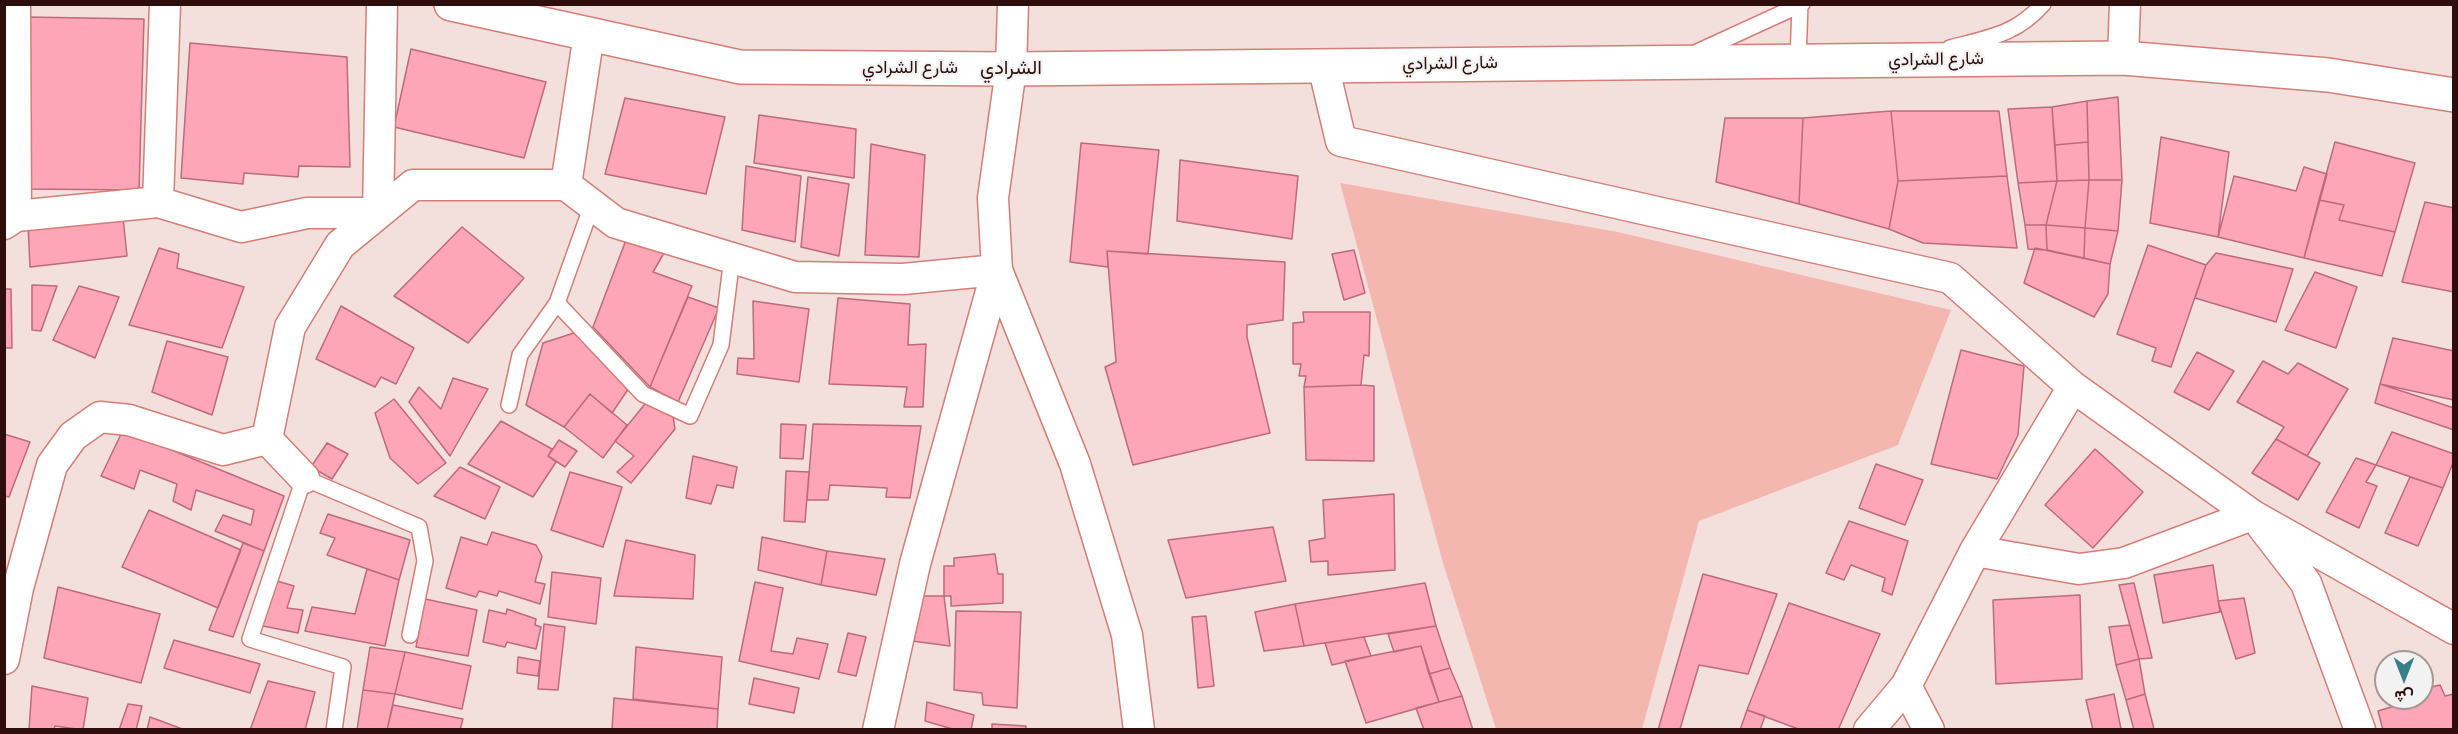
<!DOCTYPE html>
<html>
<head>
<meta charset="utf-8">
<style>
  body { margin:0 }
  #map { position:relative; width:2458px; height:734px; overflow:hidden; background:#f3e0dd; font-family:Signika,Vazirmatn,sans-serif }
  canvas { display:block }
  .frame { position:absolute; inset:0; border:6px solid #2e0e0c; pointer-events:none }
  .north { position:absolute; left:2374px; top:650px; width:60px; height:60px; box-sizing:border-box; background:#f2f2f2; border:2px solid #a49796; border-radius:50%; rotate:180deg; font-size:16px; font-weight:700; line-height:24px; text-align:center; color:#2e0e0c }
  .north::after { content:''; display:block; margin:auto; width:21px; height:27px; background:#377f87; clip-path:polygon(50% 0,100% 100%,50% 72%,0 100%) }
</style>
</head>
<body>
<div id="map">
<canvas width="2458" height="734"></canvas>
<div class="frame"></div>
<div class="north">ش</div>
</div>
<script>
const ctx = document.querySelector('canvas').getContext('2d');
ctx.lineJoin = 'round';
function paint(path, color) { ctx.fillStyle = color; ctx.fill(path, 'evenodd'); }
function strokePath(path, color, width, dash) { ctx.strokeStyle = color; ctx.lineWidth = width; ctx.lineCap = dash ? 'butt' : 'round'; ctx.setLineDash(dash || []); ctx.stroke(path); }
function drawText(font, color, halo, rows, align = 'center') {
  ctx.font = font + ' Signika,Vazirmatn,sans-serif'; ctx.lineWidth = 4.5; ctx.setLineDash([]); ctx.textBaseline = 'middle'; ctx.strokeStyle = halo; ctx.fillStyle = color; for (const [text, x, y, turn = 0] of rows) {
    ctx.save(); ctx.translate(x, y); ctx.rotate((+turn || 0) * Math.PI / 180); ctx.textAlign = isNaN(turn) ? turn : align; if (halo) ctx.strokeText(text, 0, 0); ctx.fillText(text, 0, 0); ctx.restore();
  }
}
const green = new Path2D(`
  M1340,183L1618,232L1951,310L1898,445L1699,521L1642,729H1496L1443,563Z`);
const building = new Path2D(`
  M26,17L144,19L139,190L26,189Z
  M190,43L347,57L350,167L299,166L298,177L244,173L243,184L181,178Z
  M411,49L546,82L524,158L394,127Z
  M2118,97L2122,180H2089L2087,101Z
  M625,98L725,117L706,194L605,174Z
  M2087,101L2088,142L2055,145L2052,107Z
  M2052,107L2057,181L2018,183L2008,109Z
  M1891,111L1898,181L1889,229L1799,204L1803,118Z
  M1891,111H1999L2007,176L1898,181Z
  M759,115L856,129L854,178L754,163Z
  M1725,118H1803L1799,204L1716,182Z
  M2161,137L2229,152L2218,237L2150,223Z
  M2088,142L2089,180L2057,181L2055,145Z
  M2335,142L2415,163L2395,232L2339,220L2344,205L2319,200Z
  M1081,143L1159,150L1148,254L1107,251L1108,267L1070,262Z
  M871,144L925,155L919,257L865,255Z
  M1180,160L1298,176L1292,239L1177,221Z
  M746,166L801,176L795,242L742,230Z
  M2304,167L2327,174L2304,258L2218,237L2234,176L2296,191Z
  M2007,176L2017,248L1923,243L1889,229L1898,181Z
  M808,177L849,184L839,256L801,247Z
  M2089,180H2122L2118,231L2085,228Z
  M2089,180L2085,228L2046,225L2057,181Z
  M2057,181L2046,225H2025L2018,183Z
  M2319,200L2344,205L2339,220L2395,232L2382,276L2304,258Z
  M2425,202L2454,208V292L2402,282Z
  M123,217L127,256L30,267L28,224Z
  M2025,225H2046L2047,250L2028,249Z
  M2046,225L2085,228L2084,258L2047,250Z
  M462,227L524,278L468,343L394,296Z
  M2085,228L2118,231L2110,264L2084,258Z
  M626,240L664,253L653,272L692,286L650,387L593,327Z
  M2148,245L2206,265L2171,367L2152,361L2156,348L2117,334Z
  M159,248L179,254L177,268L244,287L222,348L129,325Z
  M2035,248L2110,264L2108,294L2094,317L2024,283Z
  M1354,250L1365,293L1344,300L1332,254Z
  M1107,251L1285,262L1283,320L1247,325V337L1270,433L1133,465L1105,367L1116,362Z
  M2216,253L2293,269L2276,322L2195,298L2206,265Z
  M2315,272L2357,287L2336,348L2285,330Z
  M32,285L57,286L41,331L32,330Z
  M79,286L119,297L95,358L53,340Z
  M4,289H11L12,348H4Z
  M688,297L719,308L678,402L650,387Z
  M838,298L910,304L908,345L926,344L923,407H904L907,387L829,384Z
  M753,301L809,309L799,382L737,374L738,358L754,359Z
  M341,306L414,348L396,384L381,377L375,387L316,359Z
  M1303,312H1370L1369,356L1364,355L1361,385L1304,387L1306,376H1299L1301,364H1293V323L1304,322Z
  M574,333L631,385L612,413L590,394L564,427L526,405L543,343Z
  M2393,338L2454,351V400L2380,384Z
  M167,341L228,357L212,415L152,392Z
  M1961,350L2024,366L2018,435L1997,479L1931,464Z
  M2197,352L2234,371L2209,410L2174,392Z
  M2263,361L2288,374L2298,363L2348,389L2307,456L2276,439L2284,427L2237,402Z
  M453,378L488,389L450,456L409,402L419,387L441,409Z
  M2380,384L2454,408V430L2375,403Z
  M1361,385L1374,386V461L1306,460L1304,387Z
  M590,394L627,425L603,458L564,427Z
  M394,399L446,463L418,484L390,458L375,413Z
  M649,399L673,416L675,429L631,483L617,472L634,456L615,441Z
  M501,421L552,449L548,456L556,462L533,497L468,464Z
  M781,424L806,425L803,459L780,458Z
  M813,424L921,426L910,498L886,497L887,488L830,485L828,500H807Z
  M123,430L284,496L264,551L215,531L223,515L251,525L254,510L196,490L191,510L173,501L177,484L140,470L134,489L101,476Z
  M2392,432L2454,454V460L2443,488L2376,465Z
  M4,434L30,442L9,497L4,496Z
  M2276,439L2320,463L2298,500L2252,473Z
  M559,440L577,451L565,467L548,456Z
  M327,443L348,454L332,479L311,467Z
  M2095,449L2143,492L2093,548L2045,505Z
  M693,456L737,467L733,488L717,485L711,504L686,498Z
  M2356,458L2376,465L2366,482L2377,486L2359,528L2326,512Z
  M1876,464L1923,480L1905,525L1859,508Z
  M460,467L500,487L485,519L434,496Z
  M786,471L809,472L805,522L784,521Z
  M570,472L622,487L603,547L551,530Z
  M2410,477L2443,488L2418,546L2385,533Z
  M1394,494L1395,570L1328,575V561L1311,562L1309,541L1325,538L1323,500Z
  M149,510L241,550L218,608L122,567Z
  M328,514L410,540L399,580L327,555L335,538L320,533Z
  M1849,521L1908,541L1892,595L1882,591L1885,578L1851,565L1844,580L1826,573Z
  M1273,527L1286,581L1186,598L1168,540Z
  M492,532L536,545L542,556L535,582L545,584L540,604L499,591L497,596L479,591L476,597L446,588L461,537L487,545Z
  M762,537L827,551L821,585L758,570Z
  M626,540L695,555L693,599L614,596Z
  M243,543L264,551L233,637L209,630Z
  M827,551L885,559L876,595L821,585Z
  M995,554L998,574H1003V603L951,606V596H944V566H954V558Z
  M2213,565L2220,612L2163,623L2154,575Z
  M367,569L399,580L385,646L305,631L312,607L355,614Z
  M552,572L601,578L596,624L548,617Z
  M1703,574L1777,594L1748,674L1699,665L1680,729L1682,730H1658Z
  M277,581L294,586L287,608L303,610L298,633L258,625Z
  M755,582L783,588L771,651L793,654L797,638L828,644L819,679L739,661Z
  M1425,583L1436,626L1304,646L1295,604Z
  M2134,583L2152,658L2139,659L2119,585Z
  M58,587L160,614L141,683L44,658Z
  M2080,595L2082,679L1996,684L1993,600Z
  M916,596H944L950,646L912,641Z
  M2244,598L2255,653L2236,659L2218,601Z
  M425,599L477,610L468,656L416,647Z
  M1789,603L1880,634L1838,730H1801L1747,710Z
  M1295,604L1304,646L1264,651L1255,612Z
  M507,609L536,619L535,625L541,627L536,649L507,642L505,647L483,642L489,610L506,614Z
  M956,611L1021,612L1017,708L983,705L982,693L954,690Z
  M1206,616L1214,686L1198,688L1192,617Z
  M544,624L565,627L558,690L538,689Z
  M2130,625L2139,659L2116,665L2109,627Z
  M1436,626L1450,668L1429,674L1421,646L1394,652L1388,634Z
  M848,633L866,637L856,676L838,672Z
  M1364,637L1371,656L1332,665L1325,643Z
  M174,640L260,664L250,693L164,668Z
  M1421,646L1439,702L1366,723L1345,661Z
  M370,647L405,652L395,694L363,690Z
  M636,647L722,657L718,709L633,699Z
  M405,652L471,666L462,709L395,694Z
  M518,657L540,661L538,676L517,673Z
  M2139,659L2145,694L2126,700L2116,665Z
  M1450,668L1462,696L1439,702L1429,674Z
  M754,678L799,688L794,713L749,704Z
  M268,681L315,692L305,730H250Z
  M2440,685L2445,696L2454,694V730H2383L2378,711L2391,707L2386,698H2422V689Z
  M32,686L88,698L83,730L55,726L54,730H29Z
  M363,690L395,694L387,730H357Z
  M2114,694L2121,729L2093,730L2086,700Z
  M2145,694L2154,729L2134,730L2126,700Z
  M1462,696L1473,730H1424L1416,708Z
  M614,698L718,709L717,730H612Z
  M927,702L974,715L971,730H956L925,721Z
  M128,704L142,706L136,730H119Z
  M393,705L463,719L460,730H387Z
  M1747,710L1765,716L1760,730H1740Z
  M150,717L185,730H147Z
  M992,724L1026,726V730H992Z`);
const service = new Path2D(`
  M1950,48C1987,38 2016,35 2043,4
  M1695,53L1802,4
  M1798,61L1800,4
  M557,303L643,394L690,416L721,345L732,258
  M509,405L520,355L557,303L592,205
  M334,730L343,667L250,639L304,478L419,527L425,561L410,635`);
const minor = new Path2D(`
  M15,4L16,216
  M589,34L566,185L616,223L795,277L903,279L997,270
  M2123,58L2125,4
  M1323,65L1341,141L1950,278L2073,387L2252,515L2454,629
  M158,202L165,4
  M4,224L16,216L158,202L241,227L307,213H378L382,4
  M997,270L1075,464L1127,635L1139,730
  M304,478L267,439L290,327L340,245L413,185H566
  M2262,526L2306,583L2360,730
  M1975,551L2079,569L2124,563L2252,515
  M4,659L18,588L52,465L73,436L100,417L129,420L223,450L267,439
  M1906,686L1929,730
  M878,730L915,564L997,270L993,198L1011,69L1013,4
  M1869,730L1906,686L1975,551L2073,387`);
const tertiary = new Path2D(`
  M451,4L740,67L1011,69L2123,58L2328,75L2454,95`);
const streetNames = [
  ["شارع الشرادي",1936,60,-1],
  ["شارع الشرادي",1450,64,-1],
  ["شارع الشرادي",910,68]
];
const neighbourhoodNames = [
  ["الشرادي",1011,69]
];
paint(green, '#f3b7b0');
paint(building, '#fea6b8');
strokePath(building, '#bc6a7d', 1.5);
strokePath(service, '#d37e76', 18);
strokePath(minor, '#d37e76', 33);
strokePath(tertiary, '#d37e76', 36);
strokePath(service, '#fff', 15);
strokePath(minor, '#fff', 30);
strokePath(tertiary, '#fff', 33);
drawText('18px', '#2e0e0c', '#f2f2f2', streetNames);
drawText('20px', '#2e0e0c', '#f2f2f2', neighbourhoodNames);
</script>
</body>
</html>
